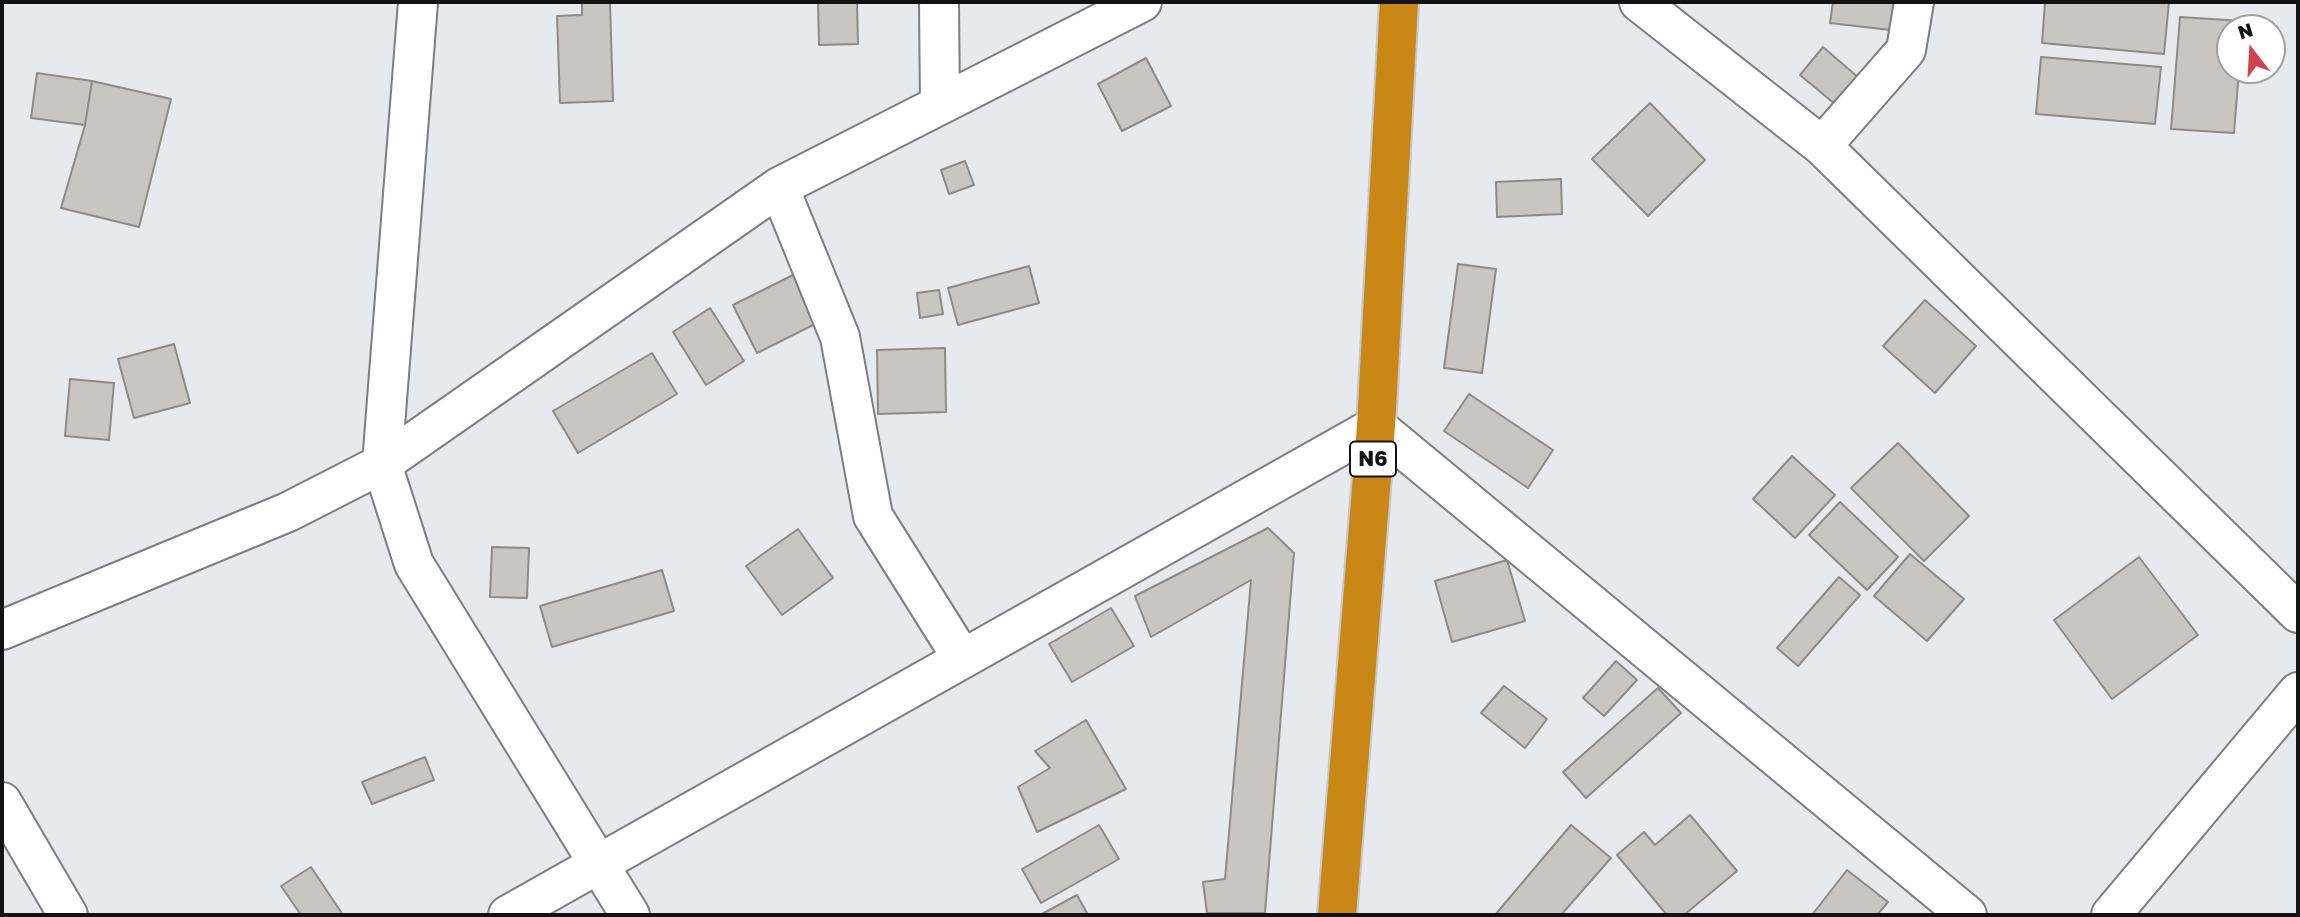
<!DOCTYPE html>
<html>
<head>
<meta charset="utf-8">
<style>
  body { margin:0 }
  #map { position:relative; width:2300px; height:917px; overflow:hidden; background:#e6e9ed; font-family:"Golos Text",sans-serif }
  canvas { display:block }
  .frame { position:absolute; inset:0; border:4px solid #121214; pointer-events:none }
  .north { position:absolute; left:2216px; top:14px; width:70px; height:70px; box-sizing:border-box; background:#fff; border:2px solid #a0a0a1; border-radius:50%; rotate:343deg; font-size:19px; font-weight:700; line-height:28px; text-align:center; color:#121214 }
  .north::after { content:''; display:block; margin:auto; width:24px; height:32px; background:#d2424c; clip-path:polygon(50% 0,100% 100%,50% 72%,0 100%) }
</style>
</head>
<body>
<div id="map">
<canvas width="2300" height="917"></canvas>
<div class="frame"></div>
<div class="north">N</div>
</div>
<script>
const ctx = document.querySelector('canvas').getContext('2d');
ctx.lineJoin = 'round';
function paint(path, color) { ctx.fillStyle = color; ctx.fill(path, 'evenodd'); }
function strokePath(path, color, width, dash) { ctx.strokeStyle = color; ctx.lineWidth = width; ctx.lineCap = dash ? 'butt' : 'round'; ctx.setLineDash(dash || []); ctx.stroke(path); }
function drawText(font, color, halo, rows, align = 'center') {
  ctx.font = font + ' "Golos Text",sans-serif'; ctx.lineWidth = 7; ctx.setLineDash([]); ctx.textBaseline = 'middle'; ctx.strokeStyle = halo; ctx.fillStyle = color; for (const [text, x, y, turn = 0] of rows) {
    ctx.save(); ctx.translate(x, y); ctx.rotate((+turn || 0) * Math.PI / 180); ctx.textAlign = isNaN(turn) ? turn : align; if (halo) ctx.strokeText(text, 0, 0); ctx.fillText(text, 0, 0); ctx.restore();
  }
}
const building = new Path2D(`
  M582,2H610L613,101L560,103L557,16L582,15Z
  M818,2H857L858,44L819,45Z
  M1833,2H1894L1890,30L1830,23Z
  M2045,2H2169L2164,54L2042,43Z
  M2180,17L2243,21L2242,28H2230V70H2239L2234,133L2171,129Z
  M1823,47L1859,78L1836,105L1800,75Z
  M2041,57L2161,67L2155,124L2036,114Z
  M1146,58L1171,106L1122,131L1098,84Z
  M37,73L92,81L85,125L31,118Z
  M92,81L171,99L139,227L61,208L85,125Z
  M1650,103L1705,160L1648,216L1592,159Z
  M965,161L974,185L949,194L941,170Z
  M1561,179L1562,214L1497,217L1496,182Z
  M1458,264L1496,269L1482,373L1444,368Z
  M1029,266L1039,303L958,325L948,288Z
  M797,273L821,321L757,353L733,305Z
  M939,290L943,314L920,318L917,293Z
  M1925,300L1976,346L1935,393L1883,346Z
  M710,308L744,361L706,385L673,332Z
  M174,344L190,403L134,418L118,359Z
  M945,348L946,412L878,414L877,350Z
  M652,353L677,394L578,453L553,411Z
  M70,379L114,383L109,440L65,436Z
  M1469,394L1553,450L1528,488L1444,431Z
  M1898,443L1969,516L1924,561L1851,488Z
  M1792,456L1835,495L1795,538L1753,499Z
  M1840,502L1898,557L1867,590L1809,535Z
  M1268,528L1294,553L1265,913H1207L1203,882L1225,879L1251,580L1151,637L1135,596Z
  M798,529L833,578L782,615L746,566Z
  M492,547L529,548L527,598L490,597Z
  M1910,554L1964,599L1927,641L1874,596Z
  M2139,557L2198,635L2112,699L2054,620Z
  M1507,560L1525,621L1452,642L1435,581Z
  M662,570L674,611L552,647L540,606Z
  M1839,577L1860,595L1798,666L1777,648Z
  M1111,608L1134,646L1072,682L1049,644Z
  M1616,661L1637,680L1604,716L1583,698Z
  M1504,686L1547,719L1525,748L1481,713Z
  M1658,688L1681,713L1586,798L1563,772Z
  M1086,720L1126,789L1037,832L1018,787L1050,768L1035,751Z
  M425,757L434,780L372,804L362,782Z
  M1690,815L1737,871L1684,915H1667L1617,855L1644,832L1655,845Z
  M1099,825L1119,859L1041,903L1022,869Z
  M1571,825L1611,858L1561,915H1495Z
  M311,867L343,915H301L281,886Z
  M1847,870L1888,902L1877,915H1812Z
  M1077,895L1088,915H1043L1042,914Z`);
const minor = new Path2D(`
  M418,2L382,464L414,564L630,915
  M939,2L940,105
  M1639,2L1822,146L2298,613
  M1822,146L1906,50L1914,2
  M779,187L840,337L873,516L962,658
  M2,630L288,512L382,464L779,187L1142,2
  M2,802L68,915
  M508,915L1376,426L1967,915
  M2111,915L2298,692`);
const highway = new Path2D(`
  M1337,915L1376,426L1399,2`);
const shields = [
  [1373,459,46]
];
const shieldNames = [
  ["N6",1373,459]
];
paint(building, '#c9c5c1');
strokePath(building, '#8e8b87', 2);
strokePath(minor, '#7b7e82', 42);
strokePath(highway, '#c6c6c7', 42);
strokePath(minor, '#fff', 38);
strokePath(highway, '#ca8716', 38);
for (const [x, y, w] of shields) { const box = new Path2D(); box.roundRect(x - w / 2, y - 17.5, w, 35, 5); ctx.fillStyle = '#fff'; ctx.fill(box); strokePath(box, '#121214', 2); }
drawText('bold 21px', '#121214', null, shieldNames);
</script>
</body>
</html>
